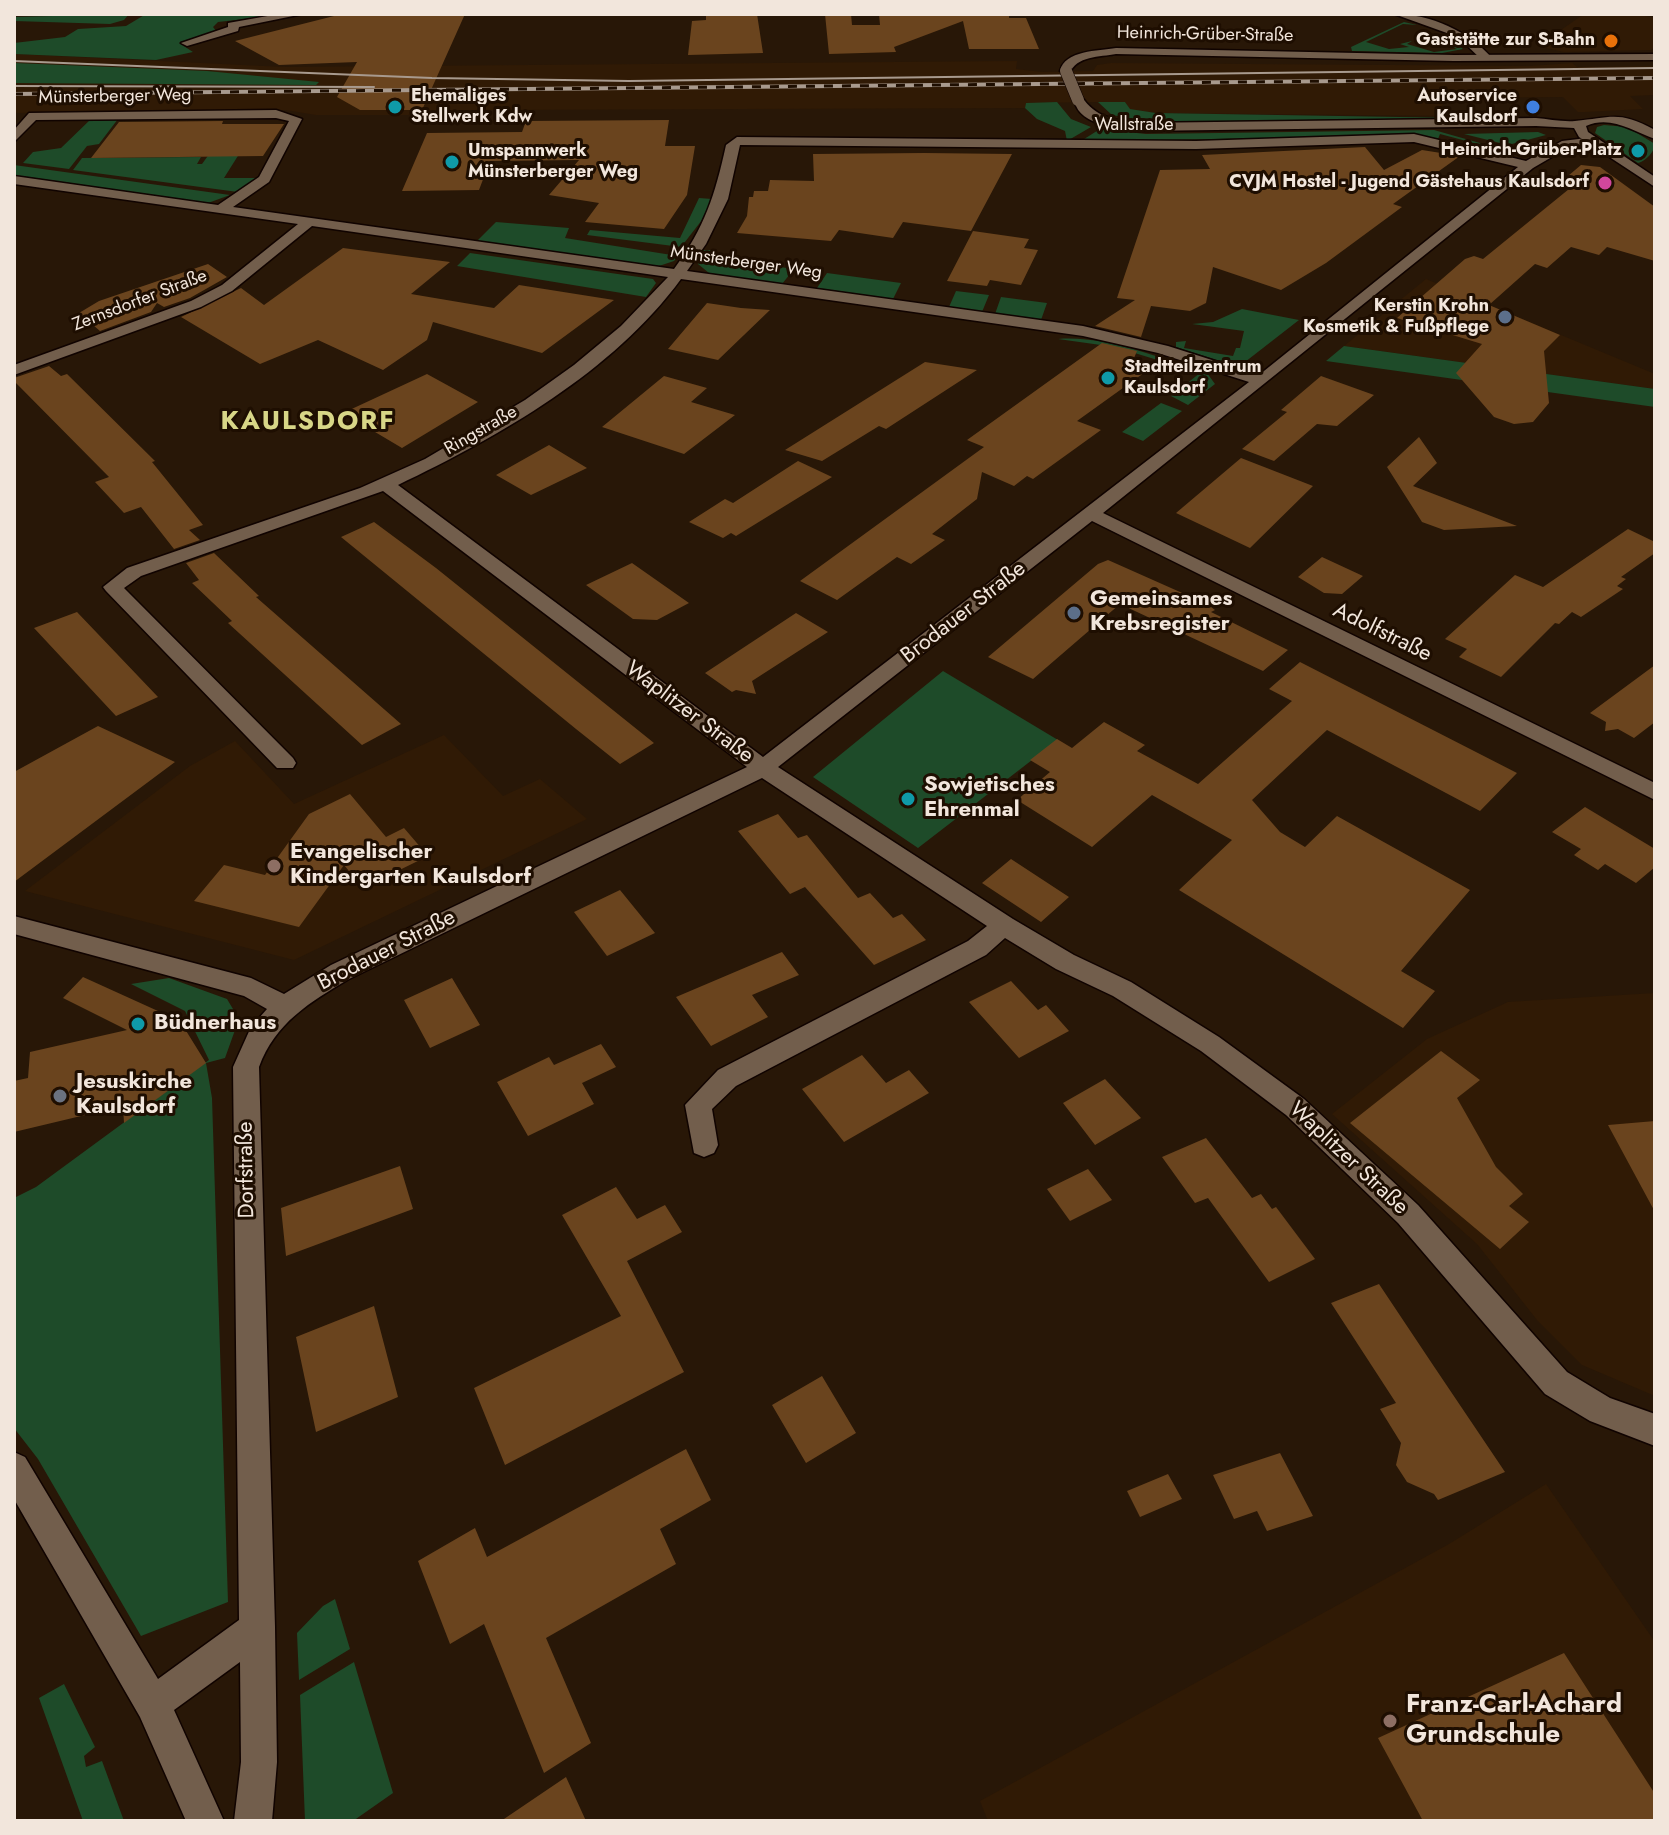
<!DOCTYPE html>
<html>
<head>
<meta charset="utf-8">
<style>
  body { margin:0 }
  #map { position:relative; width:1669px; height:1835px; overflow:hidden; background:#281707; font-family:Jost,sans-serif }
  canvas { display:block }
  .frame { position:absolute; inset:0; border:16px solid #f2e6dc; pointer-events:none }
</style>
</head>
<body>
<div id="map">
<canvas width="1669" height="1835"></canvas>
<div class="frame"></div>
</div>
<script>
const ctx = document.querySelector('canvas').getContext('2d');
ctx.lineJoin = 'round';
function paint(path, color) { ctx.fillStyle = color; ctx.fill(path, 'evenodd'); }
function strokePath(path, color, width, dash) { ctx.strokeStyle = color; ctx.lineWidth = width; ctx.lineCap = dash ? 'butt' : 'round'; ctx.setLineDash(dash || []); ctx.stroke(path); }
function drawText(font, color, halo, rows, align = 'center') {
  ctx.font = font + ' Jost,sans-serif'; ctx.lineWidth = 6; ctx.setLineDash([]); ctx.textBaseline = 'middle'; ctx.strokeStyle = halo; ctx.fillStyle = color; for (const [text, x, y, turn = 0] of rows) {
    ctx.save(); ctx.translate(x, y); ctx.rotate((+turn || 0) * Math.PI / 180); ctx.textAlign = isNaN(turn) ? turn : align; if (halo) ctx.strokeText(text, 0, 0); ctx.fillText(text, 0, 0); ctx.restore();
  }
}
const built = new Path2D(`
  M1584,14H1636L1655,18V47L1651,50L1564,52L1538,46Z
  M14,54L284,67L1017,61L1016,69L1042,72L1093,71L1097,65L1111,63L1530,66L1572,63L1577,67L1655,66V95L1630,96L1643,109L1585,112H1578L1563,97L1447,98L1438,112L1456,116L1156,113L1129,109L1125,102H1098L1026,103L1025,108L466,110L408,115H316L286,110L17,113L14,111Z
  M1426,279L1655,374V389L1344,346Z
  M444,735L503,796L540,779L587,819L294,960L25,891L190,766L235,741L294,804Z
  M1655,993V1396L1582,1365L1537,1320L1477,1244L1332,1114L1427,1039L1508,1002Z
  M1546,1484L1655,1642V1821H988L980,1801L1449,1544Z`);
const green = new Path2D(`
  M129,14L124,20L110,24L14,21V17Z
  M146,14H289L218,22L213,27L217,32L179,43L193,52L156,60L14,54V43L65,37L78,29L126,26Z
  M1404,22L1417,25L1403,24L1366,42L1389,49L1409,47L1400,44L1412,41L1407,44L1434,52L1457,49L1448,45L1453,42L1443,39L1448,37L1463,49L1442,53L1352,51L1351,47Z
  M14,63L207,71L319,82L316,85L14,83Z
  M1057,102L1071,119L1091,127L1067,141L1065,131L1037,119L1025,108L1026,103Z
  M1098,102H1125L1130,109L1156,113L1462,118L1151,122L1112,115Z
  M91,119H118L99,144L87,146L69,169L23,163L33,152L61,148Z
  M1604,125L1627,127L1655,144C1655,151 1646,161 1638,163L1595,133L1597,127Z
  M1100,129L1146,134L1434,130L1501,149L1494,154L1490,153L1489,147L1440,134L1438,139L1419,136L1081,141Z
  M1538,132L1546,135L1508,145L1464,134Z
  M215,146L241,151L224,178H259L238,192L73,170L82,158L201,157L197,164H202Z
  M14,165L230,195L208,203L14,175Z
  M699,198L712,199L702,220L681,247L587,235L590,230L680,238Z
  M496,222L569,228L565,238L678,256L674,261L659,266L477,241Z
  M704,250H711L708,257L794,269L782,284L709,273L698,264Z
  M470,253L653,279L656,283L646,297L457,266Z
  M827,273L901,283L893,299L817,288Z
  M956,291L989,295L982,312L949,307Z
  M1001,297L1047,303L1041,320L995,314Z
  M1242,309L1299,320L1245,362H1223L1176,347V342L1186,341L1184,348L1233,356L1236,348H1240L1244,331L1192,324L1213,322Z
  M1058,339C1106,335 1161,359 1207,373L1215,384L1188,405L1171,396L1200,373L1115,347Z
  M1344,346L1655,389V407L1326,361Z
  M1161,403L1182,411L1143,441L1122,432Z
  M943,671L1058,740L918,848L813,777Z
  M169,978L227,999L239,1019L225,1058L206,1063L212,1098L228,1602L141,1636L38,1459L14,1428V1198L36,1187L209,1060L185,1011L131,984Z
  M335,1599L350,1649L299,1680L297,1633L323,1606Z
  M354,1662L393,1793L353,1821H305L300,1695Z
  M64,1684L95,1747L84,1756L86,1767L102,1761L124,1821H83L39,1698Z`);
const building = new Path2D(`
  M342,14H465L422,110H360L337,97L357,62L279,65L235,41Z
  M706,14H757L763,53L688,55L692,21L706,20Z
  M825,14H851L852,25H880L879,14H1009V18H1026L1039,49H969L963,21L894,47L896,52L829,54Z
  M669,120L665,146H695L687,195L664,229L585,222L599,203L549,195L579,160L490,161L479,190L402,191L427,133L522,132L526,121Z
  M223,121L222,124H284L263,156L91,158L119,122Z
  M1365,147L1384,170L1422,150L1460,156L1393,204L1402,207L1326,263L1281,290L1213,267L1206,303L1190,311L1151,306L1141,337L1095,326L1135,300L1117,298L1160,170L1210,169L1202,155Z
  M924,153L1012,154L971,231L903,222L893,238L839,230L831,241L737,233L747,216L749,197H753L754,191H768L770,180L814,181L813,154Z
  M1581,165L1600,167L1655,207V261L1607,247L1599,255L1571,247L1547,268L1535,264L1489,305L1560,335L1544,351L1549,403L1533,422L1514,424L1494,417L1456,373L1482,344L1397,318L1465,259L1474,256L1483,259L1569,189L1562,181Z
  M973,231L1029,239L1024,248L1038,250L1021,285L990,280L987,286L947,281Z
  M343,248L450,262L411,294L494,308L519,285L614,300L542,353L433,322L427,340L383,370L318,340L260,364L181,317L241,288L264,305Z
  M208,264L227,277L190,298L164,307L157,303L151,312L100,331L79,313L99,301Z
  M707,303L741,308L770,310L718,360L668,349Z
  M1102,343L1137,351L1134,358L1155,365L1077,421L1101,430L1033,479L1027,476L1014,486L982,472L977,499L932,534L945,540L911,564L897,557L837,600L800,581L984,447L967,440Z
  M925,362L977,370L886,429L879,426L822,461L785,450Z
  M49,366L61,376L67,374L155,461L152,462L203,525L189,530L200,540L174,549L141,507L124,513L95,482L109,477L14,381V378Z
  M427,374L478,402L402,448L343,413Z
  M664,376L707,388L691,402L735,415L684,454L602,427Z
  M1321,376L1374,395L1337,426L1317,424L1274,461L1242,449L1287,412L1281,410Z
  M1419,437L1437,463L1413,486L1517,526L1444,530L1422,522L1387,467Z
  M549,445L587,468L531,495L496,475Z
  M1241,458L1313,486L1250,548L1176,513Z
  M798,461L832,477L736,536L731,533L723,538L689,522L725,499L733,503Z
  M374,522L436,568L654,743L620,764L576,729L341,537Z
  M1628,529L1655,542V553L1621,577L1626,579L1617,586L1623,589L1581,617L1572,612L1559,624L1555,623L1501,677L1459,657L1467,649L1445,639L1515,575L1543,587Z
  M214,553L259,596L256,597L401,724L362,745L228,623L232,621L192,583L199,580L186,563Z
  M1322,557L1363,576L1342,594L1324,593L1298,577Z
  M1108,560L1207,604L1215,610L1211,612L1288,650L1263,671L1120,604L1033,679L988,657L1098,564Z
  M632,563L689,603L657,620L633,619L586,585Z
  M77,612L158,697L116,716L34,628Z
  M796,613L828,632L752,681L756,694L736,690L732,692L705,673Z
  M1300,662L1517,773L1480,811L1327,730L1252,800L1280,832L1305,847L1337,816L1470,890L1401,971L1435,991L1403,1028L1179,890L1232,840L1152,795L1092,847L1017,800L1050,772L1030,760L1057,739L1072,748L1104,722L1145,745L1137,751L1198,784L1292,701L1269,689Z
  M1655,665V722L1634,738L1618,729L1605,731L1606,722L1590,713Z
  M98,726L175,762L14,882V772Z
  M350,794L386,837L404,828L428,856L363,888L344,865L299,927L194,901L224,865L265,875L309,814Z
  M1585,807L1655,849V867L1636,883L1605,864L1598,870L1574,855L1581,849L1552,832Z
  M778,814L798,838L807,835L858,898L870,893L893,918L902,914L926,940L874,965L805,887L790,894L738,831Z
  M1011,859L1069,897L1041,922L982,883Z
  M620,890L655,933L607,956L574,912Z
  M782,952L799,975L752,995L768,1017L711,1046L676,997Z
  M83,977L180,1021L206,1063L124,1123L123,1106L14,1132V1081L28,1078L30,1052L127,1030L63,998Z
  M452,978L480,1025L430,1048L404,1000Z
  M1011,981L1038,1010L1046,1005L1069,1031L1019,1058L969,1002Z
  M601,1044L616,1067L582,1083L594,1104L528,1136L497,1082L549,1057L554,1065Z
  M1441,1051L1480,1080L1457,1098L1496,1167L1523,1194L1509,1206L1529,1222L1500,1249L1350,1123Z
  M862,1055L886,1083L909,1070L929,1093L844,1142L802,1089Z
  M1105,1079L1141,1118L1095,1145L1063,1103Z
  M1655,1121V1212L1608,1125Z
  M1206,1138L1252,1198L1261,1194L1272,1209L1276,1207L1315,1259L1269,1282L1208,1198L1195,1203L1162,1157Z
  M400,1166L413,1209L286,1256L281,1208Z
  M1088,1169L1112,1200L1070,1221L1047,1189Z
  M616,1187L637,1219L665,1205L682,1232L627,1261L684,1372L505,1465L474,1388L621,1316L562,1215Z
  M1379,1284L1435,1368L1505,1472L1438,1500L1434,1494L1407,1482L1396,1465L1401,1443L1380,1409L1396,1403L1331,1303Z
  M374,1306L398,1397L316,1432L296,1337Z
  M822,1376L856,1433L806,1463L772,1405Z
  M686,1449L711,1500L660,1529L676,1564L546,1638L591,1743L544,1773L484,1624L450,1644L418,1561L475,1528L487,1557Z
  M1280,1453L1313,1516L1267,1531L1257,1511L1234,1519L1213,1475Z
  M1168,1474L1182,1499L1140,1517L1127,1491Z
  M1564,1653L1655,1794V1821H1423L1378,1738Z
  M566,1777L586,1821H501Z`);
const minor = new Path2D(`
  M279,14H303L239,27L238,31L187,46L181,43L228,27V23Z
  M1394,14C1431,14 1468,31 1492,58L1482,60L1458,37Z
  M276,110L302,119L269,182L233,207L674,269C705,227 715,195 726,145L737,137L1196,141L1414,134L1526,161L1562,141L1595,137V143L1569,147L1533,168L1103,513L1655,783V800L1092,521L778,767L1013,919L1074,955L1131,982L1219,1037L1304,1099L1418,1205L1567,1372L1610,1398L1655,1414V1446L1590,1421L1545,1394L1398,1223L1286,1115L1201,1051L1113,996L1056,969L1005,938L986,955L736,1086L712,1109L718,1145L714,1153L704,1157L694,1153L685,1105L718,1070L968,941L987,926L762,778L349,979C310,1002 275,1023 259,1067L275,1627L277,1762L272,1821H234L241,1762L240,1662L174,1710L224,1821H186L140,1717L14,1499V1452L25,1457L158,1679L239,1620L233,1067L251,1027L267,1009L244,996L14,934V916L251,978L284,994L331,965L747,767L383,491L141,576L124,588L293,758L296,763L293,768H277L106,591L103,587L127,568L360,488L425,459L525,400L574,365L621,326L668,277L312,226L232,291L201,307L14,375V365L191,301L222,285L298,224L14,184V176L218,205L259,177L289,121L276,118L36,120L14,142V130L29,113ZM1414,142L1518,167L1259,375L1168,346L1083,326L687,271L706,244L728,199L740,145L1196,149ZM681,279L1083,336L1158,353L1249,382L763,757L398,485C500,436 613,372 681,279Z`);
const tertiary = new Path2D(`
  M1116,48L1454,55L1655,54V60L1454,61L1116,54C1100,57 1076,56 1070,73L1060,71C1065,50 1098,51 1116,48Z
  M1074,97H1082C1095,117 1114,120 1136,123L1536,118C1548,119 1562,122 1575,121C1611,118 1618,110 1655,130V139C1632,131 1611,115 1586,126L1588,132L1655,177V187L1579,137L1574,128L1536,126L1136,131C1114,128 1075,124 1074,97Z`);
const tram = new Path2D(`
  M14,61L432,78L629,81L1655,68
  M14,86L374,87`);
const rail = new Path2D(`
  M14,94L1655,78`);
const tertiaryBridge = new Path2D(`
  M1066,71L1078,100`);
const markers = [
  [1611,41,8,"#e8710a"],
  [395,107,8,"#0f9aa8"],
  [1533,107,8,"#3f7fe0"],
  [1638,151,8,"#0f9aa8"],
  [452,162,8,"#0f9aa8"],
  [1605,183,8,"#d1479c"],
  [1505,317,8,"#5c6f8a"],
  [1108,378,8,"#0f9aa8"],
  [1074,613,8,"#5c6f8a"],
  [908,799,8,"#0f9aa8"],
  [274,866,8,"#8d6e63"],
  [138,1024,8,"#0f9aa8"],
  [60,1096,8,"#6b7280"],
  [1390,1721,8,"#8d6e63"]
];
const farStreetnames = [
  ["Heinrich-Grüber-Straße",1205,35,1],
  ["Münsterberger Weg",115,97,-1],
  ["Wallstraße",1134,126],
  ["Münsterberger Weg",746,263,8],
  ["Zernsdorfer Straße",140,301,-21],
  ["Ringstraße",481,431,-30]
];
const farPoinames = [
  ["Gaststätte zur S-Bahn",1595,41],
  ["Ehemaliges",411,97,"left"],
  ["Stellwerk Kdw",411,118,"left"],
  ["Autoservice",1517,97],
  ["Kaulsdorf",1517,118],
  ["Heinrich-Grüber-Platz",1622,151],
  ["Umspannwerk",468,152,"left"],
  ["Münsterberger Weg",468,173,"left"],
  ["CVJM Hostel - Jugend Gästehaus Kaulsdorf",1589,183],
  ["Kerstin Krohn",1489,307],
  ["Kosmetik & Fußpflege",1489,328],
  ["Stadtteilzentrum",1124,368,"left"],
  ["Kaulsdorf",1124,389,"left"]
];
const poiNames = [
  ["Gemeinsames",1090,600],
  ["Krebsregister",1090,625],
  ["Sowjetisches",924,786],
  ["Ehrenmal",924,811],
  ["Evangelischer",290,853],
  ["Kindergarten Kaulsdorf",290,878],
  ["Büdnerhaus",154,1024],
  ["Jesuskirche",76,1083],
  ["Kaulsdorf",76,1108]
];
const streetNames = [
  ["Brodauer Straße",964,613,-38],
  ["Adolfstraße",1382,633,26],
  ["Waplitzer Straße",689,713,37],
  ["Brodauer Straße",387,951,-27],
  ["Waplitzer Straße",1348,1159,43],
  ["Dorfstraße",247,1170,-91]
];
const farDistrictnames = [
  ["KAULSDORF",308,423]
];
const nearPoinames = [
  ["Franz-Carl-Achard",1406,1706],
  ["Grundschule",1406,1736]
];
paint(built, '#301a05');
paint(green, '#1e4b29');
paint(building, '#6a441e');
strokePath(minor, '#100300', 3);
strokePath(tertiary, '#100300', 3);
paint(minor, '#725e4c');
paint(tertiary, '#725e4c');
strokePath(tram, '#a89a8e', 2);
strokePath(rail, '#a89a8e', 4);
strokePath(rail, '#1e0e01', 3, [9]);
strokePath(tertiaryBridge, '#100300', 13, []);
strokePath(tertiaryBridge, '#725e4c', 12);
for (const [x, y, r, color] of markers) { const dot = new Path2D(); dot.arc(x, y, r, 0, 2 * Math.PI); ctx.fillStyle = color; ctx.fill(dot); strokePath(dot, '#1e0e01', 3); }
drawText('18px', '#f2e6dc', '#1e0e01', farStreetnames);
drawText('bold 18px', '#f2e6dc', '#1e0e01', farPoinames, 'right');
drawText('bold 22px', '#f2e6dc', '#1e0e01', poiNames, 'left');
drawText('22px', '#f2e6dc', '#1e0e01', streetNames);
ctx.letterSpacing = '2px';
drawText('bold 26px', '#d8d687', '#1e0e01', farDistrictnames);
ctx.letterSpacing = '0px';
drawText('bold 26px', '#f2e6dc', '#1e0e01', nearPoinames, 'left');
</script>
</body>
</html>
